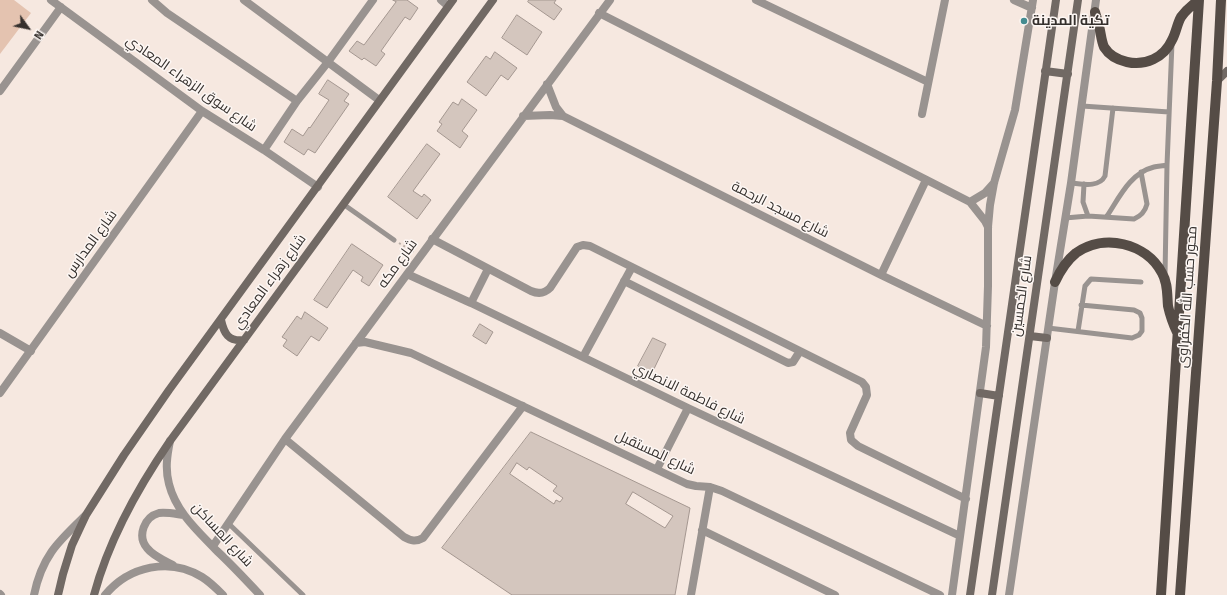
<!DOCTYPE html>
<html>
<head>
<meta charset="utf-8">
<style>
  body { margin:0 }
  #map { position:relative; width:1227px; height:595px; overflow:hidden; background:#f6e8e0; font-family:Signika,sans-serif }
  canvas { display:block }
  .north { position:absolute; left:8px; top:8px; width:40px; height:40px; -webkit-text-stroke:3px #fdf7f4; paint-order:stroke; rotate:123deg; font-size:11px; font-weight:700; line-height:16px; text-align:center; color:#35302d }
  .north::after { content:''; display:block; margin:auto; width:14px; height:18px; background:#35302d; clip-path:polygon(50% 0,100% 100%,50% 72%,0 100%) }
</style>
</head>
<body>
<div id="map">
<canvas width="1227" height="595"></canvas>
<div class="north">N</div>
</div>
<script>
const ctx = document.querySelector('canvas').getContext('2d');
ctx.lineJoin = 'round';
function paint(path, color) { ctx.fillStyle = color; ctx.fill(path, 'evenodd'); }
function strokePath(path, color, width, dash) { ctx.strokeStyle = color; ctx.lineWidth = width; ctx.lineCap = dash ? 'butt' : 'round'; ctx.setLineDash(dash || []); ctx.stroke(path); }
function drawText(font, color, halo, rows, align = 'center') {
  ctx.font = font + ' Signika,Cairo,sans-serif'; ctx.lineWidth = 3; ctx.setLineDash([]); ctx.textBaseline = 'middle'; ctx.strokeStyle = halo; ctx.fillStyle = color; for (const [text, x, y, turn = 0] of rows) {
    ctx.save(); ctx.translate(x, y); ctx.rotate((+turn || 0) * Math.PI / 180); ctx.textAlign = isNaN(turn) ? turn : align; if (halo) ctx.strokeText(text, 0, 0); ctx.fillText(text, 0, 0); ctx.restore();
  }
}
const green = new Path2D(`
  M0,0H14L31,13L0,54Z`);
const building = new Path2D(`
  M393,0H407L418,8L410,20L405,17L381,51L385,54L376,66L364,58L362,60L349,51L357,41L364,45L396,2Z
  M529,0H556L554,3L562,9L554,20L528,2Z
  M517,15L542,32L527,55L502,38Z
  M495,52L517,68L508,80L501,75L486,96L467,82L486,56L490,59Z
  M328,80L349,94L344,101L349,104L315,153L308,149L304,155L284,142L292,129L303,136L309,127L310,128L329,100L319,94Z
  M462,99L477,110L462,131L468,136L460,148L437,131L442,124L439,122L453,102L458,105Z
  M427,144L440,154L413,191L422,197L424,194L431,200L417,219L388,197Z
  M352,244L383,265L369,286L361,281L363,277L353,270L327,308L314,300Z
  M305,312L328,328L319,341L311,336L297,356L283,346L287,340L282,337L297,316L301,319Z
  M480,324L493,332L486,344L473,336Z
  M653,338L666,344L652,373L638,366Z
  M531,432L690,508L675,595H512L442,548Z
  M517,463L527,470L529,467L557,486L553,491L563,498L560,502L556,500L554,504L510,474Z
  M633,492L673,516L665,528L626,504Z`);
const path = new Path2D(`
  M399,243L414,252`);
const lane = new Path2D(`
  M1082,106L1169,112
  M1071,183C1082,184 1099,188 1105,176L1113,108
  M1084,184L1083,202L1088,216
  M343,204L394,240
  M1107,216C1119,198 1130,173 1154,167C1158,166 1163,166 1167,165
  M1065,218L1088,216L1134,219C1141,216 1145,212 1147,204L1141,172
  M1165,275L1167,165L1172,43
  M1048,328L1132,338L1139,335L1142,331V318L1140,313L1134,310L1081,305
  M1078,331L1085,286L1091,279L1141,282
  M228,523L303,595`);
const street = new Path2D(`
  M51,0L202,111L264,150L318,187
  M152,0L167,13L297,101
  M244,0L379,100
  M441,0L448,6
  M756,0L928,82
  M1014,0L1032,8
  M599,13L970,202L985,221L988,227
  M547,84L556,107L563,116
  M0,91L61,7
  M922,114L945,0
  M523,116L550,115L563,116L881,275L987,326
  M264,150L297,101L328,62L373,0
  M970,202L985,193L994,183
  M432,239L531,291C538,294 545,293 550,288L577,247L583,245L590,246L862,382L866,387L867,395L850,433L851,440L858,446L966,499
  M407,274L471,303L688,408L960,536
  M881,275L926,180
  M624,281L788,363L793,362L800,351
  M471,303L488,269
  M0,333L31,351
  M356,343L365,342L411,353L687,484L696,486L710,487L722,491L940,595
  M583,357L632,267
  M0,393L202,111
  M285,439L404,537C411,541 416,542 423,538L523,406
  M170,441C167,456 165,469 169,484C176,512 198,531 217,551C232,565 246,580 260,595
  M657,469L688,408
  M702,530L835,595
  M213,546L285,439L610,0
  M173,565C165,561 153,556 147,548C137,536 144,517 159,513C167,512 176,514 184,515
  M0,594L1,595
  M34,595C42,556 58,542 85,516
  M105,595C129,566 170,557 202,577C210,582 216,588 223,595
  M691,595L710,487
  M952,595L986,347L988,286V227L990,205L994,183L1015,110L1033,0
  M1009,595L1055,282L1071,183L1096,0`);
const secondary = new Path2D(`
  M1045,71L1068,74
  M1217,81L1227,71
  M221,320C224,333 228,342 244,340
  M1030,336L1047,338
  M980,393L999,396
  M58,595L63,574L72,545L86,515L124,455L169,390L453,0
  M94,595C109,539 137,489 170,441L493,0
  M970,595L1056,0
  M992,595L1078,0`);
const primary = new Path2D(`
  M1095,12C1096,16 1098,21 1099,26C1101,33 1101,40 1104,47C1109,55 1118,60 1127,62C1145,66 1164,58 1172,40C1176,33 1177,24 1181,17C1186,10 1192,5 1199,0
  M1055,282C1060,271 1066,261 1076,253C1104,233 1146,243 1162,273C1168,283 1167,295 1168,306C1170,315 1173,324 1177,332
  M1161,595L1199,0
  M1180,595L1217,81L1221,0`);
const markers = [
  [1024,21,4,"#448c91"]
];
const poiNames = [
  ["تكية المدينة",1032,21]
];
const streetNames = [
  ["شارع سوق الزهراء المعادي",191,84,35],
  ["شارع مسجد الرحمة",780,210,27],
  ["شارع المدارس",91,244,-54],
  ["شارع مكه",398,264,-54],
  ["شارع زهراء المعادي",270,282,-54],
  ["شارع الخمسين",1022,296,-82],
  ["محور حسب الله الكفراوى",1188,297,-86],
  ["شارع فاطمة الانصاري",689,394,26],
  ["شارع المستقبل",655,453,25],
  ["شارع المساكن",222,535,47]
];
paint(green, '#e4c3b0');
paint(building, '#d4c6be');
strokePath(building, '#a49790', 1);
strokePath(path, '#baafa8', 2, [2, 3]);
strokePath(lane, '#999390', 5);
strokePath(street, '#999390', 8);
strokePath(secondary, '#716964', 8);
strokePath(primary, '#554c46', 10);
for (const [x, y, r, color] of markers) { const dot = new Path2D(); dot.arc(x, y, r, 0, 2 * Math.PI); ctx.fillStyle = color; ctx.fill(dot); strokePath(dot, '#fdf7f4', 1.5); }
drawText('bold 14px', '#35302d', '#fdf7f4', poiNames, 'left');
drawText('14px', '#35302d', '#fdf7f4', streetNames);
</script>
</body>
</html>
